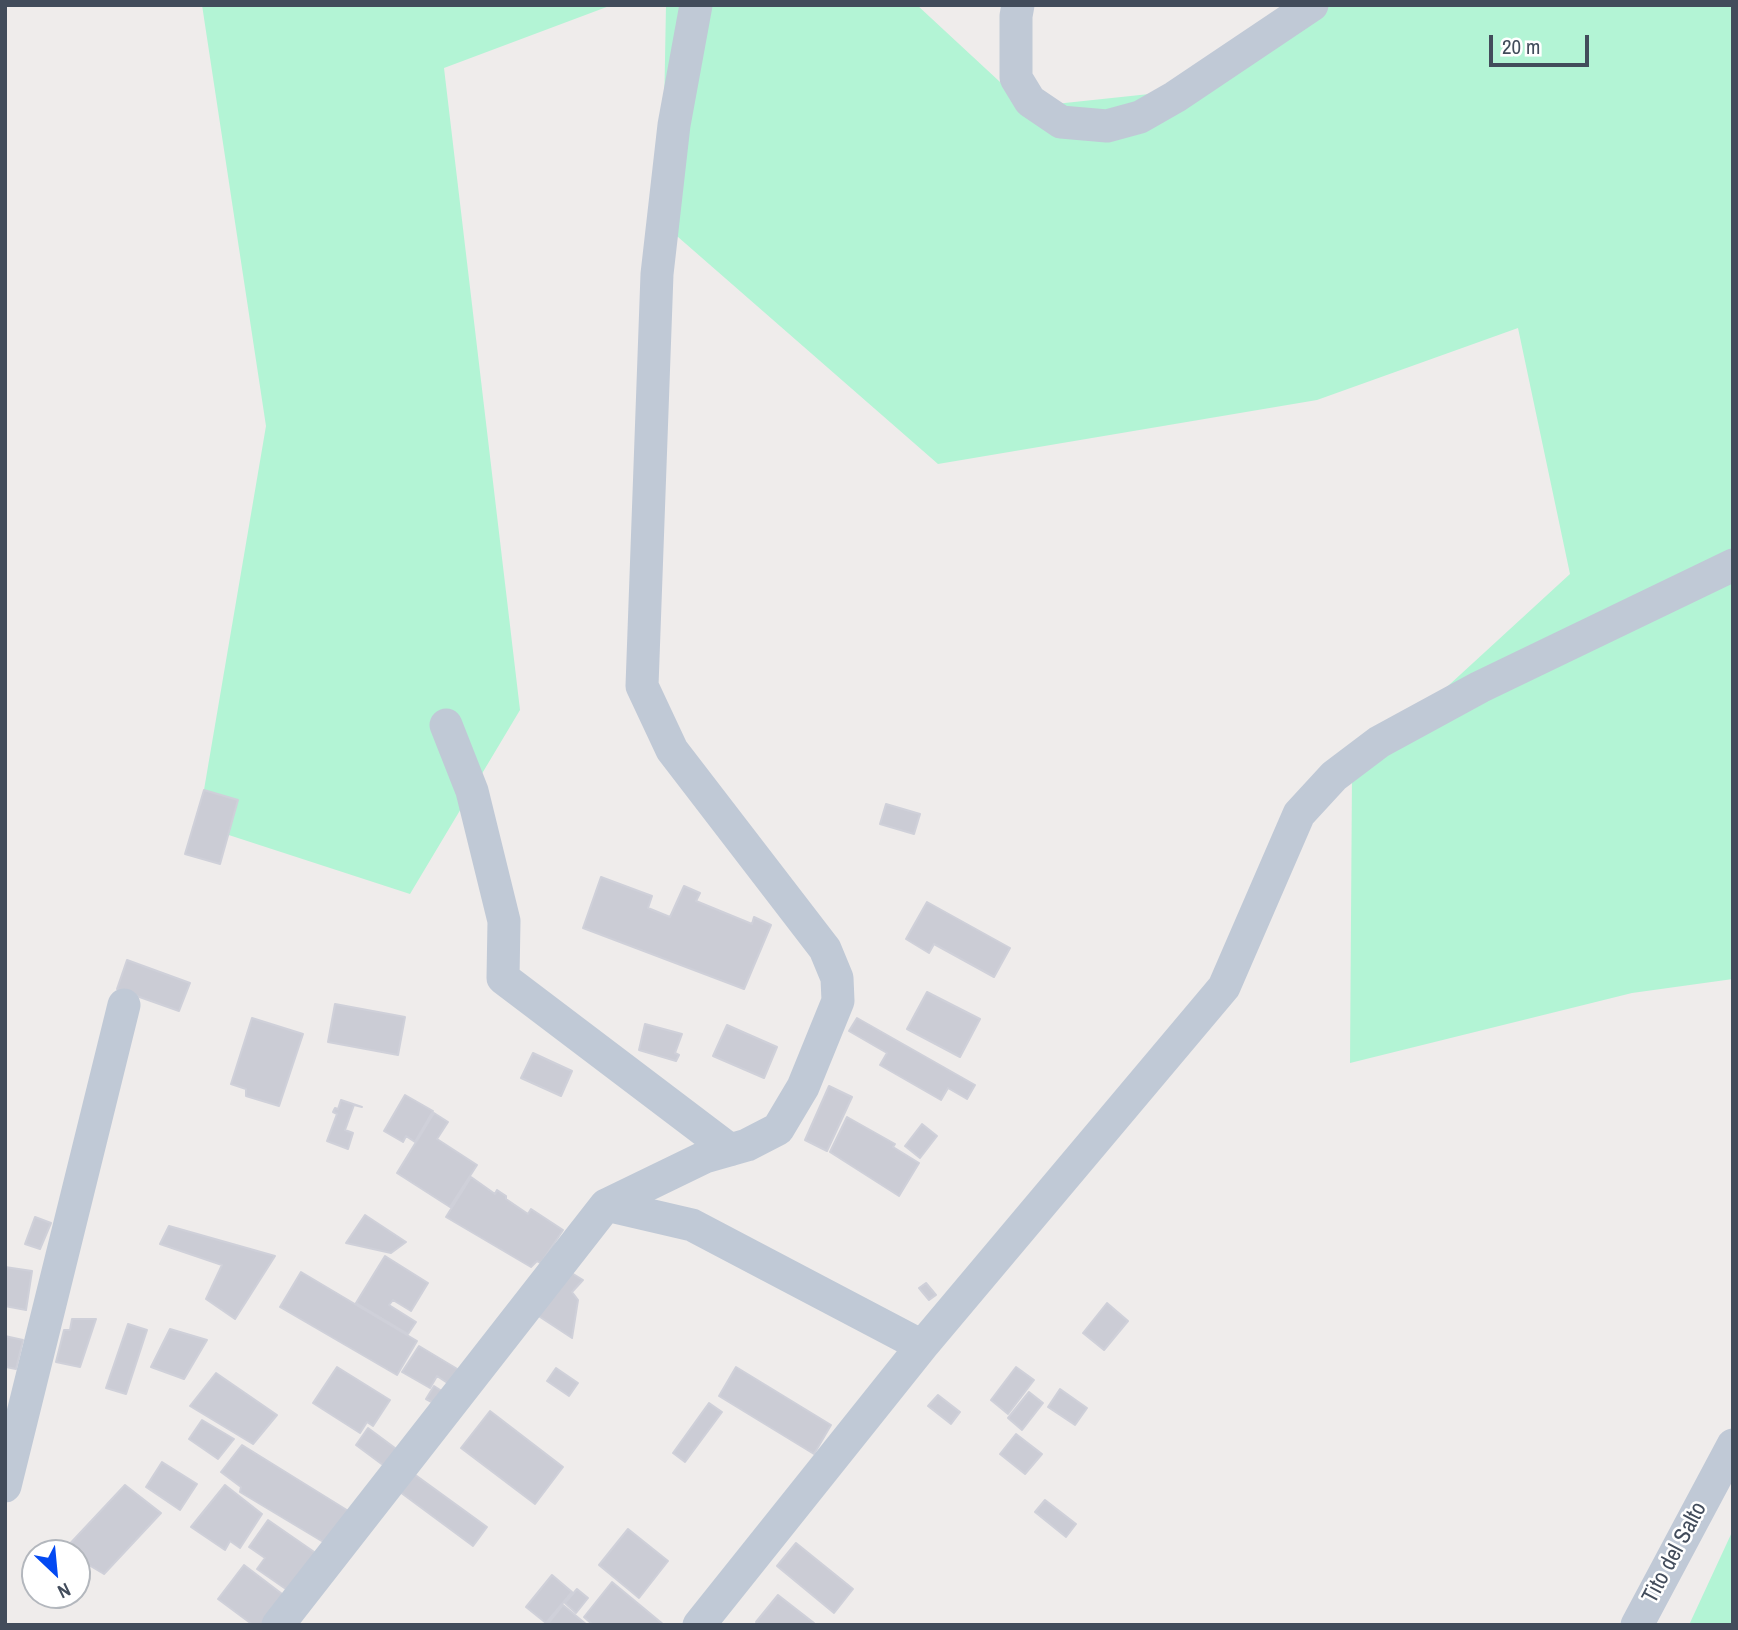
<!DOCTYPE html>
<html>
<head>
<meta charset="utf-8">
<style>
  body { margin:0 }
  #map { position:relative; width:1738px; height:1630px; overflow:hidden; background:#efeceb; font-family:"Archivo Narrow",sans-serif }
  canvas { display:block }
  .frame { position:absolute; inset:0; border:7px solid #424c5b; pointer-events:none }
  .north { position:absolute; left:21px; top:1539px; width:70px; height:70px; box-sizing:border-box; background:#fff; border:2px solid #b3b7bd; border-radius:50%; rotate:154deg; font-size:19px; font-weight:700; line-height:28px; text-align:center; color:#424c5b }
  .north::after { content:''; display:block; margin:auto; width:24px; height:32px; background:#0349f2; clip-path:polygon(50% 0,100% 100%,50% 72%,0 100%) }
  .scale { position:absolute; left:1489px; top:35px; width:100px; height:32px; box-sizing:border-box; border:4px solid #424c5b; border-top:0; padding-left:9px; font-size:21px; line-height:24px; white-space:nowrap; color:#424c5b; -webkit-text-stroke:5px #fff; paint-order:stroke }
</style>
</head>
<body>
<div id="map">
<canvas width="1738" height="1630"></canvas>
<div class="frame"></div>
<div class="north">N</div>
<div class="scale">20 m</div>
</div>
<script>
const ctx = document.querySelector('canvas').getContext('2d');
ctx.lineJoin = 'round';
function paint(path, color) { ctx.fillStyle = color; ctx.fill(path, 'evenodd'); }
function strokePath(path, color, width, dash) { ctx.strokeStyle = color; ctx.lineWidth = width; ctx.lineCap = dash ? 'butt' : 'round'; ctx.setLineDash(dash || []); ctx.stroke(path); }
function drawText(font, color, halo, rows, align = 'center') {
  ctx.font = font + ' "Archivo Narrow",sans-serif'; ctx.lineWidth = 5; ctx.setLineDash([]); ctx.textBaseline = 'middle'; ctx.strokeStyle = halo; ctx.fillStyle = color; for (const [text, x, y, turn = 0] of rows) {
    ctx.save(); ctx.translate(x, y); ctx.rotate((+turn || 0) * Math.PI / 180); ctx.textAlign = isNaN(turn) ? turn : align; if (halo) ctx.strokeText(text, 0, 0); ctx.fillText(text, 0, 0); ctx.restore();
  }
}
const green = new Path2D(`
  M202,5H612L444,68L520,710L410,894L198,825L266,426Z
  M666,5H917L1027,107L1206,88L1302,5H1733V979L1632,993L1350,1063L1352,774L1570,574L1518,328L1317,400L938,464L662,223Z
  M1733,1530V1625H1689Z`);
const building = new Path2D(`
  M204,790L238,800L220,864L185,854Z
  M886,804L920,814L914,834L880,824Z
  M601,877L652,896L648,908L670,917L684,886L700,893L696,901L752,924L754,917L771,925L744,989L583,928Z
  M927,902L1010,948L994,977L934,944L929,953L906,939Z
  M127,960L190,983L179,1011L117,989Z
  M927,992L980,1019L960,1057L907,1029Z
  M335,1004L405,1017L398,1055L328,1042Z
  M252,1018L303,1034L279,1106L246,1096V1089L231,1084Z
  M857,1018L975,1085L967,1099L948,1088L941,1100L880,1065L887,1053L849,1031Z
  M645,1024L682,1034L675,1053L679,1055L676,1061L639,1050Z
  M727,1025L777,1047L764,1078L713,1056Z
  M533,1053L572,1071L561,1096L521,1078Z
  M829,1086L852,1097L827,1151L805,1140Z
  M405,1095L433,1111L415,1142L406,1136L403,1142L384,1131Z
  M341,1100L362,1107L354,1105L345,1130L353,1133L348,1149L327,1141L337,1114L333,1112L335,1108L338,1109Z
  M434,1113L448,1122L437,1139L477,1165L450,1207L397,1173Z
  M847,1117L895,1144L893,1147L919,1163L899,1196L830,1152Z
  M922,1124L937,1136L920,1158L905,1146Z
  M471,1177L495,1194L497,1190L506,1196V1199L528,1214L531,1209L563,1230L541,1263L537,1261L531,1267L446,1217Z
  M365,1215L406,1242L391,1253L346,1243Z
  M35,1217L51,1223L40,1249L25,1244Z
  M169,1226L275,1256L235,1319L206,1299L222,1265L160,1244Z
  M385,1256L428,1283L411,1311L393,1300L389,1305L416,1322L408,1334L356,1303Z
  M5,1267L32,1271L26,1310L5,1306Z
  M301,1272L417,1341L397,1375L280,1307Z
  M570,1272L583,1280L572,1292L578,1300L572,1338L537,1315Z
  M926,1283L936,1295L929,1300L919,1288Z
  M1107,1303L1128,1321L1104,1350L1083,1333Z
  M72,1319H96L80,1367L56,1362L64,1330H70Z
  M128,1324L147,1330L126,1394L106,1388Z
  M170,1329L207,1340L184,1379L151,1367Z
  M5,1336L23,1340L16,1369L6,1367Z
  M419,1346L459,1370L449,1384L437,1376L430,1388L402,1372Z
  M337,1367L390,1400L373,1426L367,1422L360,1433L313,1403Z
  M736,1367L831,1425L814,1454L719,1396Z
  M1016,1367L1034,1380L1008,1414L991,1400Z
  M556,1368L578,1383L569,1396L547,1381Z
  M216,1373L277,1415L253,1444L190,1406Z
  M434,1386L448,1395L441,1407L426,1399Z
  M1060,1389L1087,1408L1075,1425L1048,1407Z
  M1029,1392L1043,1403L1022,1430L1008,1418Z
  M938,1395L960,1412L951,1424L928,1406Z
  M709,1403L722,1412L685,1462L673,1453Z
  M490,1411L563,1467L535,1504L461,1448Z
  M202,1420L234,1439L218,1459L189,1439Z
  M368,1428L399,1451L387,1468L356,1445Z
  M1016,1434L1042,1454L1025,1474L1000,1454Z
  M242,1445L350,1512L325,1543L240,1492L241,1487L221,1472Z
  M162,1462L197,1484L180,1510L146,1487Z
  M414,1474L487,1527L473,1546L400,1492Z
  M125,1485L161,1513L104,1574L77,1558V1553L64,1550Z
  M225,1485L262,1514L240,1548L230,1541L225,1550L191,1527Z
  M1045,1500L1076,1524L1066,1537L1035,1512Z
  M268,1520L320,1556L293,1594L257,1569L265,1558L249,1547Z
  M628,1529L668,1561L639,1598L599,1565Z
  M796,1543L853,1589L834,1613L777,1566Z
  M244,1565L290,1600L271,1625H253L218,1599Z
  M552,1575L572,1592L546,1623L526,1607Z
  M612,1582L664,1625H593L584,1617Z
  M577,1589L588,1598L576,1613L565,1603Z
  M778,1595L814,1623L812,1625H760L756,1622Z
  M563,1605L587,1625H547Z`);
const minor = new Path2D(`
  M1018,5L1016,16V78L1030,101L1061,122L1107,126L1140,117L1175,97L1312,5
  M446,725L472,791L504,921L503,978L730,1150
  M606,1205L692,1225L922,1346L699,1625
  M922,1346L1224,987L1299,814L1334,776L1379,742L1480,687L1733,565
  M5,1486L124,1005
  M278,1625L606,1205L705,1157L747,1145L778,1129L803,1087L838,1001L837,978L825,949L672,750L642,686L657,274L674,125L696,5
  M1637,1625L1733,1445`);
const streetNames = [
  ["Tito del Salto",1675,1553,-62]
];
paint(green, '#b3f4d5');
paint(building, '#cbccd5');
strokePath(building, '#cfd0d9', 2);
strokePath(minor, '#c0c9d6', 33);
drawText('23px', '#424c5b', '#fff', streetNames);
</script>
</body>
</html>
